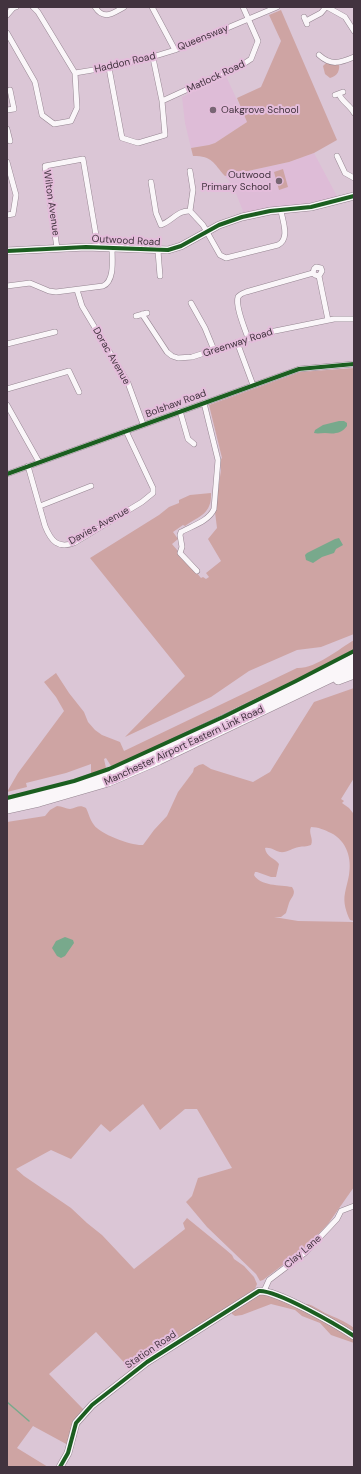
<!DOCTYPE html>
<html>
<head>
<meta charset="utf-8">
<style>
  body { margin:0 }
  #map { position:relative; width:361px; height:1474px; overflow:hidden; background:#dbc6d6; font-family:"DM Sans",sans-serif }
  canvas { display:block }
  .frame { position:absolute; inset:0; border:8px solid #42333f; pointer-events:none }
</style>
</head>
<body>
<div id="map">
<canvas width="361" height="1474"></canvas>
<div class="frame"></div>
</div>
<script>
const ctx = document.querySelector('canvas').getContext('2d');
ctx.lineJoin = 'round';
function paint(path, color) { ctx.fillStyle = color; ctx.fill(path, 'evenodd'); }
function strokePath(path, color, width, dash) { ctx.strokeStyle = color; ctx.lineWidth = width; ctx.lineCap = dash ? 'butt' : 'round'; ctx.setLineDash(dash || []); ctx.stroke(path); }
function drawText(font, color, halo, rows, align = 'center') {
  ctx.font = font + ' "DM Sans",sans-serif'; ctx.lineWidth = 4; ctx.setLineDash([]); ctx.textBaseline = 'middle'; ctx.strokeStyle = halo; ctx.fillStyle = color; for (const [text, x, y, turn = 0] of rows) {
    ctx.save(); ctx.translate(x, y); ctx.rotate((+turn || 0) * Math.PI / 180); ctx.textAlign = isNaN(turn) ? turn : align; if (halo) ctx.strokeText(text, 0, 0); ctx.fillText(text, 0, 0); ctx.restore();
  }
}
const built = new Path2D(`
  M226,76L247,122L215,143L209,145L191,148L185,123L182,97Z
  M314,153L339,200L245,216L233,186L225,176L289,162Z`);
const green = new Path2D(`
  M281,10L337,140L314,153L289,162L225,176C213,163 213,156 193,156L191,148L209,145L215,143L247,122L237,98L261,87L281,41L269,15Z
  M328,61L339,63C340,70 338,76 330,78L325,74L323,66Z
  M283,169L288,187L279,190L274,172Z
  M354,368V634L321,647L297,650L249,671L211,697L125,737L185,676L90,558L159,515L169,507L179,503V500L190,495L211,493C212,514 199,516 185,526L183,525L173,532L178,539L172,544L201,578L203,577L206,579L209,577L206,573L221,561L208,539L217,528L215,512L221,470L220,460L222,458L209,405L300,372Z
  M354,640V649L303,676L122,762L111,766L106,758L104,759L106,768L91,774V764L66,773L26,783L27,787L7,792L18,773L64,711L56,697L44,682L56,673L69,693L84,712L88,722L95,730L102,735L120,742L124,751L297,668C315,669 339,649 354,640Z
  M354,688V778L341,799L344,801L342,803L349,808L353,813L354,921L350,920C346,912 343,902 345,893C346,887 348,881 349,875C352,859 347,841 331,833C325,830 318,827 311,827C308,833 314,839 311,845C306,847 303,846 299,847C292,848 287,853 280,852C275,851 271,847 265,848C266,857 275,858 279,864L276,877H271L257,872H255L254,875C260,886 280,885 292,887C297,894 291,897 289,903C288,906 287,910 286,913L281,917H274L298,921L354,922V1187L328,1224L305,1248L263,1280L260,1281L256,1274L207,1227L186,1202L192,1196L198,1178L232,1168L197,1109H185L160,1130L143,1104L110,1132L101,1124L71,1159L51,1150L16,1169L24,1176L71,1208L87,1223L102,1235L134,1269L185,1229L183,1223L187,1218L225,1249L232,1255L234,1259L244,1266L254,1277L257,1284L255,1289L244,1297L131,1370L96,1332L49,1374L84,1410L68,1445L33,1426L17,1448L48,1467H7V822L45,816L50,810L57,806C62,806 66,809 70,809C77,808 79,804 86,808C89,814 90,820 94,825C100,834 132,846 143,845L154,830L167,816L178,792L193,772L194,768L199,765L203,764L211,769L253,782L270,772L314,702Z
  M259,1291L302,1307L307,1304C315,1306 319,1310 325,1313C336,1318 345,1321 354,1328V1343L331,1335L320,1323L302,1316L295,1310L271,1304L242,1315L235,1316L232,1314L230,1309Z`);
const water = new Path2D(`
  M339,421H344L347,423V426C341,434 334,434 325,433C321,433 318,434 314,433L315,430L323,425Z
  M339,538L343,545L336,549L334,553L322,557L313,563L306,560L305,555L307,553L335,539Z
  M65,937L73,940L74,943L65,956L61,958L57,956L52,948L56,941Z`);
const stream = new Path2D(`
  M7,1402L29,1421`);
const street = new Path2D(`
  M95,7C104,21 113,13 124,7
  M152,7L175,50L277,7
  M327,7L345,17L354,31
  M7,15L13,8L16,7
  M304,17L307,24
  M306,21L321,13L326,7
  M7,33L35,82L42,115L54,124L71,121L77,108L75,73L38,12L33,7
  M319,55C331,66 340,63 354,57
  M109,68L122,138L138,143L165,135L162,101L153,58
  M75,73C109,68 142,61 175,50
  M339,94C342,102 350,105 354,113
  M335,95L343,92
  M162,101L245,63L251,59L258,41L243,7
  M7,110L14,109L10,90
  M7,129L10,141
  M337,156L345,173L354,178
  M7,162L16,195L13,214L7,215
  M190,171L193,190L190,211
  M151,182L156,213L161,225C172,221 178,210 190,211L203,225L220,255L226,258L278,245C290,239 283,222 281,211
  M57,248L45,166L83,159L98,247
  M158,251L160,276
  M319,276L328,320
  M7,286L30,283L49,291L56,292L103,286C115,281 112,259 112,248
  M77,290L82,306L128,383L143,424
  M191,303L205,328L214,350
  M142,314L167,352L172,356L178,358L192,357L270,332L334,319H354
  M136,316L147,313
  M248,338C245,329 235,306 238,297C240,294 243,293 246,292L313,273L314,269L316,267L321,268L322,271L319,276L315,275L313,273
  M237,342L253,385
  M7,344L55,332
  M7,389L69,371L79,392
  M7,405L39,462
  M180,411L188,439L194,444
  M28,466L45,526C51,541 58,549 74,543L142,502L153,493V488L126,431
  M7,474L299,369L354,364
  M40,506L91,486
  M197,571L180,553L182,547L180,535L181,532C192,526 209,521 214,509L218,460L204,403
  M264,1291L269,1280L306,1252L337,1219L341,1211L354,1206`);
const secondary = new Path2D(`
  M7,251L86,247L168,250L181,246L219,225L242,217L270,211L311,207L354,196
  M60,1467L68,1453L76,1423L92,1405L147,1362L259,1291C277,1290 337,1325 354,1336`);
const highway = new Path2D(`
  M338,680L354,674
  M7,801L61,790L110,773L354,658
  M7,809L39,802L108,782L159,760L354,667`);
const cycleway = new Path2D(`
  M7,251L86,247L168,250L181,246L219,225L242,217L270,211L311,207L354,196
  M7,474L299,369L354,364
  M7,798L74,781L109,769L223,717L296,681L354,651
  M60,1467L68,1453L76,1423L92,1405L147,1362L259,1291C277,1290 337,1325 354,1336`);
const markers = [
  [213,110,4,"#786674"],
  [279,181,4,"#786674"]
];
const streetNames = [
  ["Queensway",203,38,-22],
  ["Haddon Road",125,63,-13],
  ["Matlock Road",216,77,-25],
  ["Wilton Avenue",51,203,82],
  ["Outwood Road",126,241,3],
  ["Greenway Road",238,343,-18],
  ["Dorac Avenue",111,356,60],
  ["Bolshaw Road",176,404,-20],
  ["Davies Avenue",99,526,-29],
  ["Manchester Airport Eastern Link Road",184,746,-25],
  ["Clay Lane",303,1252,-41],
  ["Station Road",151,1350,-34]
];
const poiNames = [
  ["Oakgrove School",221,110],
  ["Outwood",271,175,"right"],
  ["Primary School",271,187,"right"]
];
paint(built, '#debcd7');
paint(green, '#cea4a3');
paint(water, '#78a98c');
strokePath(stream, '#78a98c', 1.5);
strokePath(street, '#958591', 6);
strokePath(secondary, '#958591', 8);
strokePath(highway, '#958591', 10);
strokePath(street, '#faf6f9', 5);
strokePath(secondary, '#faf6f9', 7);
strokePath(highway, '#faf6f9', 9);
strokePath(cycleway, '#1b5e20', 4);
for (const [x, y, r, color] of markers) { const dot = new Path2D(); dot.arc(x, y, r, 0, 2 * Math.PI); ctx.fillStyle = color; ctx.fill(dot); strokePath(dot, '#e4bddb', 1.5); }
drawText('10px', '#42333f', '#e4bddb', streetNames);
drawText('10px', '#42333f', '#e4bddb', poiNames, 'left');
</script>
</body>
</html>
